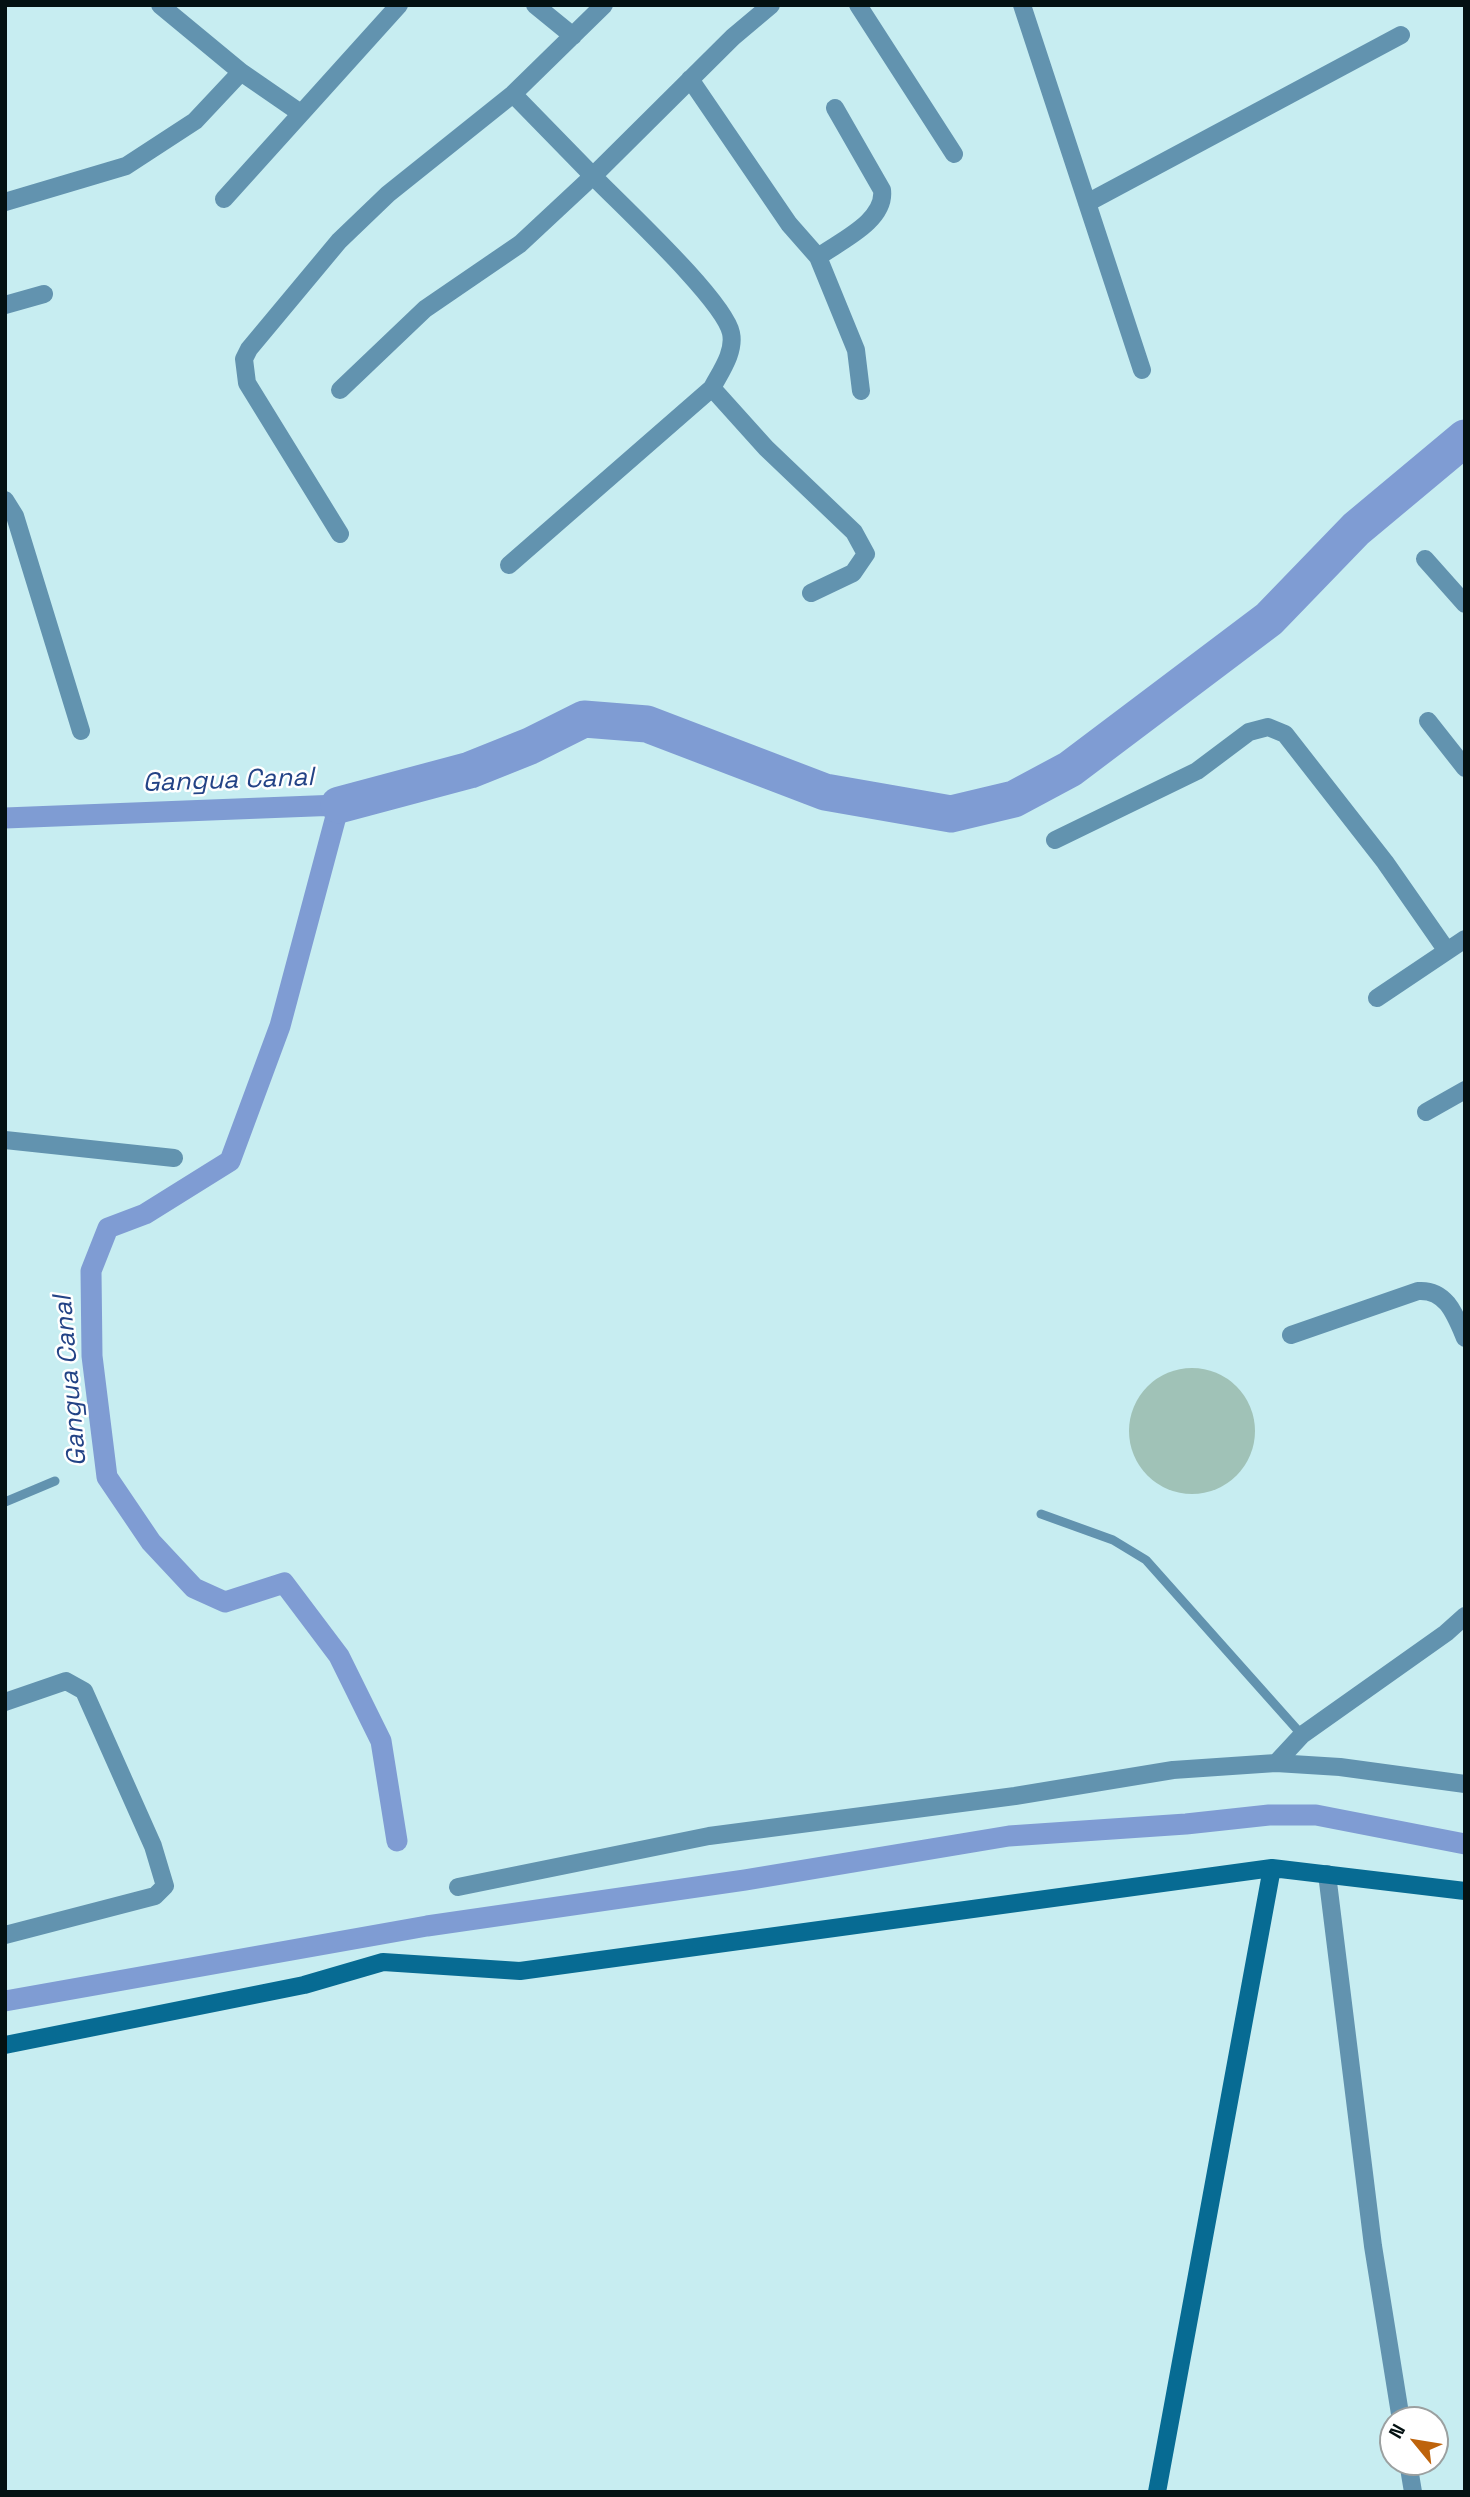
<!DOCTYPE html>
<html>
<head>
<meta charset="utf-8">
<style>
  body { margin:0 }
  #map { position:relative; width:1470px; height:2497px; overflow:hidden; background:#c7edf1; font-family:"Space Grotesk",sans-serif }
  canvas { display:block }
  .frame { position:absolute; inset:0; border:7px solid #041112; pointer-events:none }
  .north { position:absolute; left:1379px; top:2406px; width:70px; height:70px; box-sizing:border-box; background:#fff; border:2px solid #9ba0a0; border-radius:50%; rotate:300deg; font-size:19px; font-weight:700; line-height:28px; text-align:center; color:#041112 }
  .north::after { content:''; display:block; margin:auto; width:24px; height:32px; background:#be630b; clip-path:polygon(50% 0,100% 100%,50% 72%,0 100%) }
</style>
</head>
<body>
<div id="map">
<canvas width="1470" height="2497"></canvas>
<div class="frame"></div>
<div class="north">N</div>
</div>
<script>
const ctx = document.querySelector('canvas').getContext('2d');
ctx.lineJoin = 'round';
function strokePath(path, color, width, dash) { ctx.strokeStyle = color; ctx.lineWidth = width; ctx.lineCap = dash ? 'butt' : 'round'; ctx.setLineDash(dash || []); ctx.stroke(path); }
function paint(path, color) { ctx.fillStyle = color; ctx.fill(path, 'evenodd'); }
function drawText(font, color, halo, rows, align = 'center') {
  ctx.font = font + ' "Space Grotesk",sans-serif'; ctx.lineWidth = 5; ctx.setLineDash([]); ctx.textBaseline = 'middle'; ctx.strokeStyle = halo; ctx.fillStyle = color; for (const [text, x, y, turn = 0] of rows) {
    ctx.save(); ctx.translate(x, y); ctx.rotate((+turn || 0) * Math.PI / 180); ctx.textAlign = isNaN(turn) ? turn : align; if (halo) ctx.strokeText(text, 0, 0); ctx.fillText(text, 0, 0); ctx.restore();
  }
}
const canal = new Path2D(`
  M5,818L339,805L280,1026L230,1161L145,1214L108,1228L91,1271L92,1356L107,1477L151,1542L194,1588L225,1602L284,1583L339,1656L381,1741L397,1841
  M5,2001L427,1926L745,1880L1009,1836L1186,1824L1269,1815H1316L1465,1844`);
const river = new Path2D(`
  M339,805L470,770L530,746L584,719L647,724L825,792L951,814L1014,799L1070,769L1269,619L1356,529L1465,438`);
const building = new Path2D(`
  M1129 1431a63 63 0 1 1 126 0a63 63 0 1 1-126 0Z`);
const lane = new Path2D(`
  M5,1502L55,1481
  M1041,1514L1113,1540L1146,1560L1302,1735`);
const street = new Path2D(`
  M160,5L241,72L299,112
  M535,5L573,36
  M858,5L954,154
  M1022,5L1142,370
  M690,79L789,224L818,257L856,350L861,391
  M513,94L593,176L733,37L771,5
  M224,199L399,5
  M5,202L126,166L195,121L241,72
  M1087,203L1401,35
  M818,257C840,241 886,221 882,190L835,108
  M5,305L44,294
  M712,388L766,448L854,532L866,554L853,573L811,593
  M340,390L425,309L520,244L593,176C621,205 724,300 731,333C735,352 721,371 712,388L509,565
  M5,500L15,516L81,731
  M340,534L247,383L244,359L249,349L339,241L388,194L513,94L604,5
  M1425,559L1465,604
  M1428,721L1465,768
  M1055,840L1197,771L1249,732L1268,727L1285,734L1385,862L1447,951
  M1377,998L1465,939
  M1426,1112L1465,1090
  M5,1140L174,1158
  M1291,1335L1418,1291C1446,1289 1455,1314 1465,1338
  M5,1702L66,1681L84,1691L153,1846L165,1886L155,1896L5,1935
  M1276,1763L1302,1735L1446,1633L1465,1616
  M1327,1874L1373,2246L1401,2420
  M458,1887L709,1836L1015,1796L1173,1770L1276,1763L1340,1767L1465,1784
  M1408,2462L1413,2492`);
const secondary = new Path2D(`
  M5,2045L304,1985L383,1962L520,1971L1272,1868L1465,1891
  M1157,2492L1272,1868`);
const waterNames = [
  ["Gangua Canal",228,781,-2],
  ["Gangua Canal",71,1381,-95]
];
strokePath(canal, '#7f9cd3', 21);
strokePath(river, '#7f9cd3', 37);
paint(building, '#a0c2b7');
strokePath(lane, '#6293af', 9);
strokePath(street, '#6293af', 18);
strokePath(secondary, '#076b93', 18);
drawText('italic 26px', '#234386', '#fff', waterNames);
</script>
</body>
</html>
